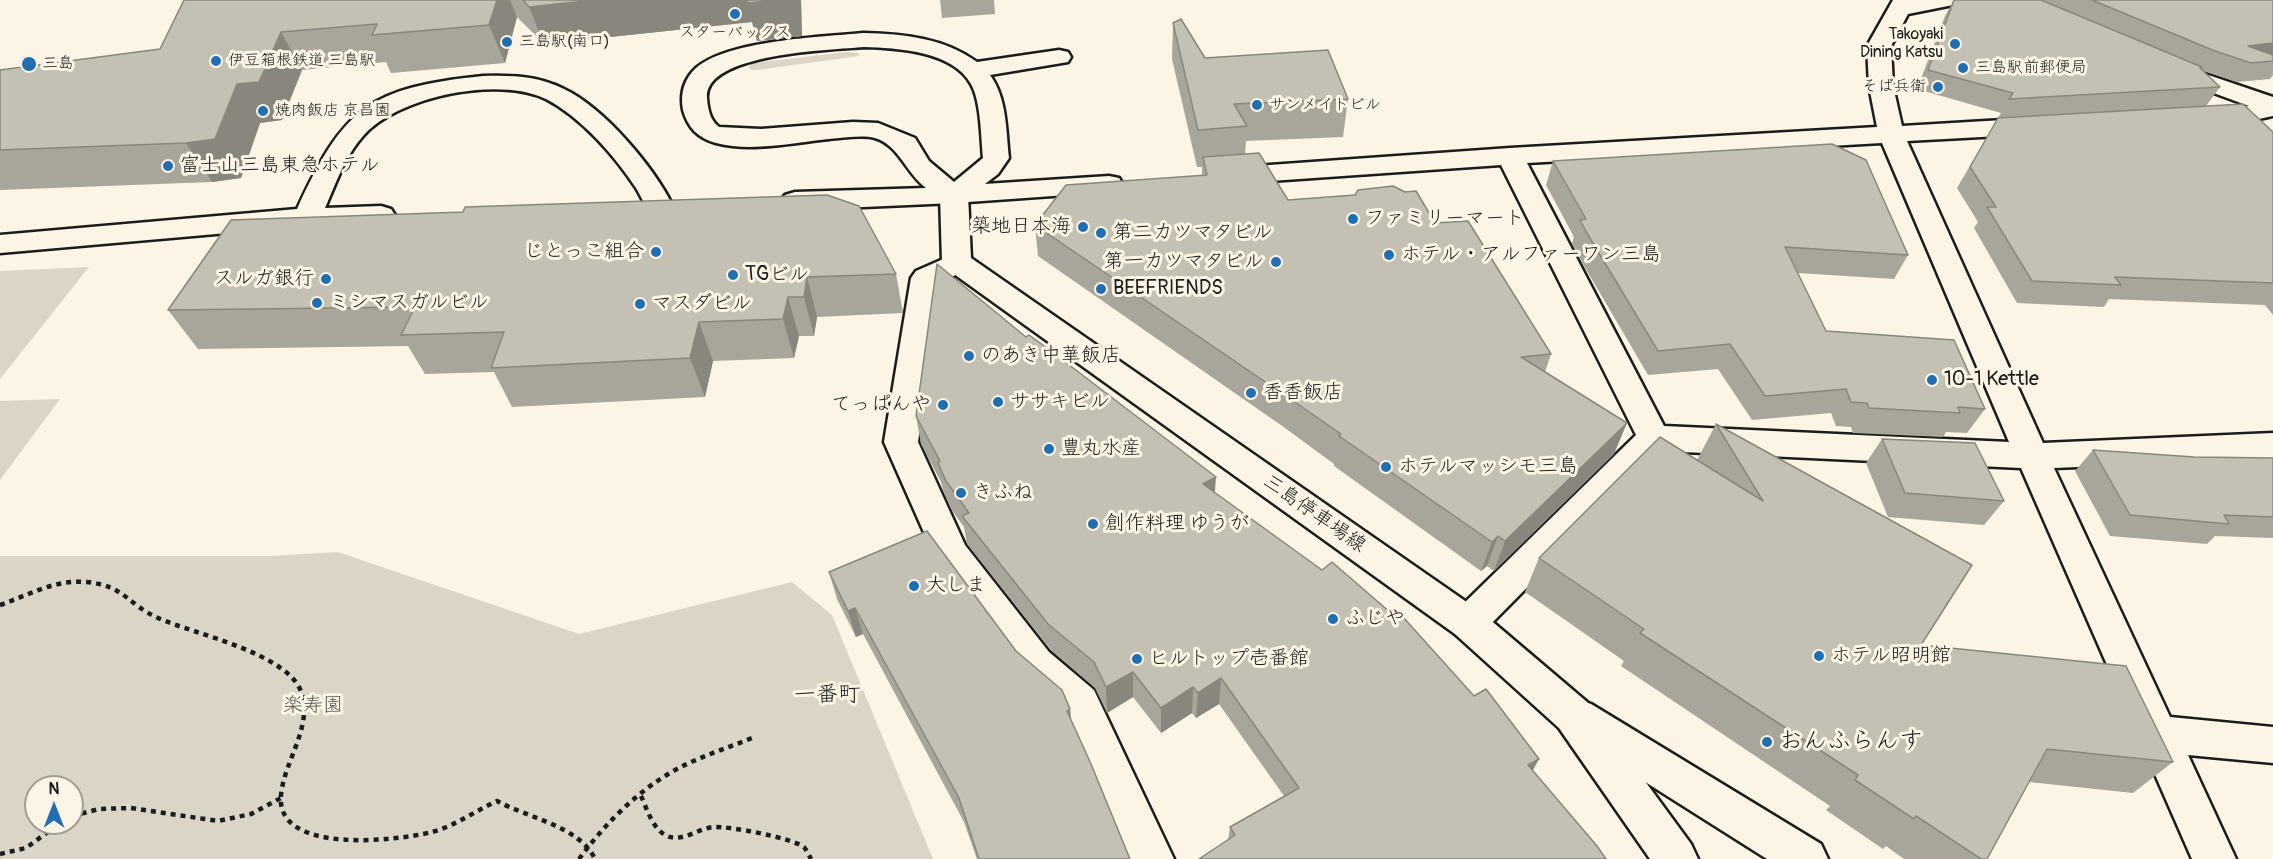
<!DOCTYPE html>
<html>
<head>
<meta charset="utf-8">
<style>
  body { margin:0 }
  #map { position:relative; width:2273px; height:859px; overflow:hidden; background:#fcf5e5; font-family:Pangolin,sans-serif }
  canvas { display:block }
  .north { position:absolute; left:24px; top:775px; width:60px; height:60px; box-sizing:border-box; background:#fcf5e5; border:2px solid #a29e95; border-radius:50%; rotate:0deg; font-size:16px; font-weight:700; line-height:24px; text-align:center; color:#1c1c1c }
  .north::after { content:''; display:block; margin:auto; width:21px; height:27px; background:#1f6fb2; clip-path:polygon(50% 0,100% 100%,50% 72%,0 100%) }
</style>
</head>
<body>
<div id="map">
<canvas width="2273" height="859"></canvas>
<div class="north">N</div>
</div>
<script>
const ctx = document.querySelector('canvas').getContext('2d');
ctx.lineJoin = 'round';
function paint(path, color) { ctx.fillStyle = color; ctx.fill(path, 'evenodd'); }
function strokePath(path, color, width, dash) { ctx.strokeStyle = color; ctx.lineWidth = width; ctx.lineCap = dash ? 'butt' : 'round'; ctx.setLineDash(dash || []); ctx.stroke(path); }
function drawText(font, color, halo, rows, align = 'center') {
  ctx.font = font + ' Pangolin,"Klee One",sans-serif'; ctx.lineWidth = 6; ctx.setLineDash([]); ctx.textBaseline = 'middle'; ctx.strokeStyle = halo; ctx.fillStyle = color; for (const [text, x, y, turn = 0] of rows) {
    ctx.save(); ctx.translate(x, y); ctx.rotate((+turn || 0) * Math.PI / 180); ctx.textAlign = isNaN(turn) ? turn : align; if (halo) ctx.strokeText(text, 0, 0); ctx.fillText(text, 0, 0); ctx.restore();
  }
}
const green = new Path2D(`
  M847,52L858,53L859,56L757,70H752L748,67L753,63Z
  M89,267L0,379V271Z
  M60,399L0,480V401Z
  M338,552L579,634L792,582L832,615L933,859H0V556H271ZM36,787H72V823H36Z`);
const path = new Path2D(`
  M0,605C29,595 55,579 87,582C125,586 127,604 158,618C193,634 290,653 302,694C312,728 284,762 281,795C275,855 396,841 432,832C455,826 475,811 497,801C528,818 579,826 595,859
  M641,796C647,809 652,827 665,835C681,844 698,828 714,827C729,826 792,838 804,847C807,851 809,855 811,859
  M72,816L99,809L131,808L218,821L251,814L281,798
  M0,854L26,848L60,823
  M579,859C607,821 644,784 687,764C708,754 730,747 752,738`);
const minor = new Path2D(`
  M1893,0H1956L1953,5L1908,14L1891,46L1893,86L1902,126L2037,118L2046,121L2050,126L2046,131L2037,134L1907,141L2043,443L2273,433V459L2054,468L2170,717L2273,727V763L2188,755L2236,859H2192L2021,468L1662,451L1481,634L1468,639L1455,634L1449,623L1455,612L1636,435L1501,165L1227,184L1217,182L1214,176L1217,170L1227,168L1510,148L1877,127L1869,86L1867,46ZM1882,143L2009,442L1664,426L1527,163Z
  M864,33C904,34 944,38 977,62L1059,50L1068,52L1071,57L1068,62L990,75C1007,98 1006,131 1009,158L998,174L985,184L1109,176L1119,178L1123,184L1119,190L1109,192L954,203L795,210L785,207L781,201L785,195L795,192L926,188C906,173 899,145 875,138C864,135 850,137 839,138C800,141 754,153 716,143C698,138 688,128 683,110C680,94 684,79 696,68C729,40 821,37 864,33ZM864,47C897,48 953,51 971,84C981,101 981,138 983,158L954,182L929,161L915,138L910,136L878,123L853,122L761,129L719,127C710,120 708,110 707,98C704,53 832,50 864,47Z
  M2179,65L2273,97V116C2249,121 2224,127 2200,121L2196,116L2200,111L2249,106L2170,77L2167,72L2170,67Z
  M483,76C510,75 539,76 564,89C604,108 653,166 673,206L669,212L659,215L649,212C644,204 641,196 636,188C615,156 581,117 546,99C499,76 398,96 363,136C345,156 336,183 325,208L381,206L391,209L395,215L391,221L381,224L307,226L0,253V235L297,209C344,107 369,88 483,76Z
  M957,253L967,255L972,262L967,269L940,283L918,442L965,545L1049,652L1094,690L1174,859H1130L1066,714L1021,676L938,564L884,442L911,278L916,271Z
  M1577,699L1591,704L1821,844L1828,859H1767L1563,730L1557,717L1563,704Z`);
const major = new Path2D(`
  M954,187L964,189L968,195L971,258L1481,612L1587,702L1691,844L1698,859H1650L1559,728L1455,634L947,269L942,262L940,195L944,189Z`);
const wall = new Path2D(`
  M186,0H801L802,36L757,41L752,22L544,44L517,17L505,63L391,73L386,62L302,70L282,120L260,123L241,178L212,182L0,190V70L160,49Z
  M940,0H994L995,14L942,18Z
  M1954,0H2273V75L2270,79L2237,82L2203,71L2220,87L2206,106L1998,118L2001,113L1917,89L1945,16Z
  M1173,23L1205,58L1348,99L1343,137L1246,141L1245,154L1288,200L1435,223L1551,354L1545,372L1614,454L1494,571L1487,566L1481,571L1334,466V464L1285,428L1038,256L1035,225L1202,175V167H1197L1172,59Z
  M1998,118L2273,132V315L2265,305L2109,299L2104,307L2017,303L1974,228L1978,222L1957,188Z
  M1553,161L1908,255L1894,279L1798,273L1826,331L1985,409L1967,433L1946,432L1943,437L1853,433L1851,427L1836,426L1831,413L1752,420L1718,369L1648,375L1580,259L1572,244L1574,237L1546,185Z
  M463,212L896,274L903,313L817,317L814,336H799L794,358L713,361L705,397L512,407L494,372L425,374L408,346L198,349L168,310Z
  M916,416L1215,493L1474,696L1228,840L1230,827L1284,796L1219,704L1196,718L1192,713L1161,733L1133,697L1107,713L1095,688L1051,650L967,544L964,527L951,509L943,490L941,482L921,444Z
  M1716,424L1921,645L2173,762L2133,793L2029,782L1987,859H1904L1886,846L1883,849L1826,810L1830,806L1621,666L1624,661L1525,592L1539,558L1697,460Z
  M1882,439L2004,501L1984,525L1888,517L1866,463Z
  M2093,450L2194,457L2273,458V538L2215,536L2207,544L2110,536L2075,471Z
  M829,572L1016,651L1070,709L1071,720L1130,859H977L964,822L863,634L856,637L837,599Z`);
const shadedWall = new Path2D(`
  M497,0H510L517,17L505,63L489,25Z
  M593,0H801L802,36L757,41L752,22L544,44L529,7Z
  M281,32L302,70L282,120L260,123L241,178L212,182L186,143Z
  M2273,43V59L2248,46Z
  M807,277L817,317L814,336L804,297Z
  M788,297L799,336L794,358L783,319Z
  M699,322L713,361L705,397L690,358Z
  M1627,423L1614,454L1494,571L1505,541Z
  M1216,477L1214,505L1203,484Z
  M1498,536L1487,566L1481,571L1492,542Z
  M855,608L863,634L856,637L848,611Z
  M1133,672V697L1107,713L1106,687Z
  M1221,678L1219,704L1196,718L1198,693Z
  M1193,687L1192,713L1161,733V708Z
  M1070,709L1072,734L1067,711Z
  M1539,759L1526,783L1528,765Z`);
const building = new Path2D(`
  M184,0H497L489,25L372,35L377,24L281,32L259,82L237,84L215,139L186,143L0,150V70L160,49Z
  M523,0H593L529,7Z
  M747,0H777L748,3Z
  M1954,0H2041L2202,67L2200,68L2220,87L2009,99L2013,93L1928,70Z
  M2092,0H2273V43L2248,46L2273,55V61L2251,63L2215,51Z
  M1181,19L1205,58L1328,50L1348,99L1234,104L1247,126L1198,130L1173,23Z
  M2243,104L2273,132V283L2115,277L2121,285L2032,281L1987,207H1996L1970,167L1998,118Z
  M1832,144L1866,160L1908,255L1785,247L1826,331L1954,340L1985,409L1958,407L1960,413L1869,408L1867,403L1851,402L1846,389L1765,396L1730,344L1658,351L1588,235L1580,220L1586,219L1553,161Z
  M1259,153L1288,200L1355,195L1358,190L1393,186L1405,192L1416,191L1435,223L1468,221L1551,354L1521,357L1627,423L1505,541L1498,536L1492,542L1339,436L1341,434L1289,398L1035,225L1066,185L1207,175L1203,157Z
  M827,195L859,206L896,274L807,277L804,297H788L783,319L699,322L690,358L491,368L504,332L401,335L415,307L168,310L231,220L463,212L465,207Z
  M937,264L1026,337L1029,335L1047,348L1216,477L1203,484L1322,570L1332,562L1399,620L1403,617L1474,696L1486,689L1539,759L1528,765L1597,846L1606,859H1199L1235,835L1230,827L1299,788L1221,678L1198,693L1193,687L1161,708L1133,672L1106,687L1094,662L1048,624L962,516L969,513L946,481L938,463L940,461L916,416Z
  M1716,424L1972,565L1921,645L2126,666L2173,762L2047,749L1987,859H1981L1916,816L1914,819L1855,780L1858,775L1640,633L1644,629L1539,558L1660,437L1763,501Z
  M1882,439L1975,443L2004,501L1905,493Z
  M2093,450L2194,457L2273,458V517L2224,515L2229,524L2130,515Z
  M927,531L1016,651L1062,690L1070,709L1067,711L1091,764L1130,859H979L959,798L855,608L848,611L829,572Z`);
const markers = [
  [735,14,6,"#1f6fb2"],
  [507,42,6,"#1f6fb2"],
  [1955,44,6,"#1f6fb2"],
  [216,61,6,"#1f6fb2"],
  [29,64,8,"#1f6fb2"],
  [1963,68,6,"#1f6fb2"],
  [1938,87,6,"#1f6fb2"],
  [1257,105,6,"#1f6fb2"],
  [263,111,6,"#1f6fb2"],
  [168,166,6,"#1f6fb2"],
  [1353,219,6,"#1f6fb2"],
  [1083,227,6,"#1f6fb2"],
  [1101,233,6,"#1f6fb2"],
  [656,252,6,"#1f6fb2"],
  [1389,255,6,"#1f6fb2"],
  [1276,262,6,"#1f6fb2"],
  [733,275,6,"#1f6fb2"],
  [326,279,6,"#1f6fb2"],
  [1101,289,6,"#1f6fb2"],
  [317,303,6,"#1f6fb2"],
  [640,304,6,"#1f6fb2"],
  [969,356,6,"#1f6fb2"],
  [1932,380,6,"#1f6fb2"],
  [1251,393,6,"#1f6fb2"],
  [998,402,6,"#1f6fb2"],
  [943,405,6,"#1f6fb2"],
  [1049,449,6,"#1f6fb2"],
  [1386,467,6,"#1f6fb2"],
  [961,493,6,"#1f6fb2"],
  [1093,524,6,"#1f6fb2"],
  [914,586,6,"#1f6fb2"],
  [1333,619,6,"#1f6fb2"],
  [1819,656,6,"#1f6fb2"],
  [1137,659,6,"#1f6fb2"],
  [1767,742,6,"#1f6fb2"]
];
const farPoinames = [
  ["スターバックス",735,33,"center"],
  ["Takoyaki",1943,35,"right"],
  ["Dining Katsu",1943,53,"right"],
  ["三島駅(南口)",519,42],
  ["伊豆箱根鉄道 三島駅",228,61],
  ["三島",42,64],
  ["三島駅前郵便局",1975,68],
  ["そば兵衛",1926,87,"right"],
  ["サンメイトビル",1269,105],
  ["焼肉飯店 京昌園",275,111]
];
const poiNames = [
  ["富士山三島東急ホテル",180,166],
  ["ファミリーマート",1365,219],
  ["築地日本海",1071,227,"right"],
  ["第二カツマタビル",1113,233],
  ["じとっこ組合",644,252,"right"],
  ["ホテル・アルファーワン三島",1401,255],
  ["第一カツマタビル",1264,262,"right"],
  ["TGビル",745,275],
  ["スルガ銀行",314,279,"right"],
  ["BEEFRIENDS",1113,289],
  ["ミシマスガルビル",329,303],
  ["マスダビル",652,304],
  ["のあき中華飯店",981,356],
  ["10-1 Kettle",1944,380],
  ["香香飯店",1263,393],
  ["ササキビル",1010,402],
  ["てっぱんや",931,405,"right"],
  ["豊丸水産",1061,449],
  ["ホテルマッシモ三島",1398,467],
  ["きふね",973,493],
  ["創作料理 ゆうが",1105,524],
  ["大しま",926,586],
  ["ふじや",1345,619],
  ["ホテル昭明館",1831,656],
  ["ヒルトップ壱番館",1149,659]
];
const streetNames = [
  ["三島停車場線",1314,514,35]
];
const parkNames = [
  ["楽寿園",313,706]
];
const quarterNames = [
  ["一番町",827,695]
];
const nearPoinames = [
  ["おんふらんす",1779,742]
];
paint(green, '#dbd5c8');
strokePath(minor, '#1c1c1c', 5);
strokePath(major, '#1c1c1c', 5);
strokePath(path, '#1c1c1c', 4.5, [5, 5]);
paint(minor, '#fcf5e5');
paint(major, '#fcf5e5');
paint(wall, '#a9a59a');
paint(shadedWall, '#89867d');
paint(building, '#c4c0b3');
strokePath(building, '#89867d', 1.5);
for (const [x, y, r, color] of markers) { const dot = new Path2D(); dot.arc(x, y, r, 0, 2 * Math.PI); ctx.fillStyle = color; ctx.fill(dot); strokePath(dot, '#fcf5e5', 2); }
drawText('16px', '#1c1c1c', '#fcf5e5', farPoinames, 'left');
drawText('20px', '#1c1c1c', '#fcf5e5', poiNames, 'left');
drawText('20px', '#1c1c1c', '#fcf5e5', streetNames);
drawText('20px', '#555450', '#fcf5e5', parkNames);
drawText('22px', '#1c1c1c', '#fcf5e5', quarterNames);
drawText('24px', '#1c1c1c', '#fcf5e5', nearPoinames, 'left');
</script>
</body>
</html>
